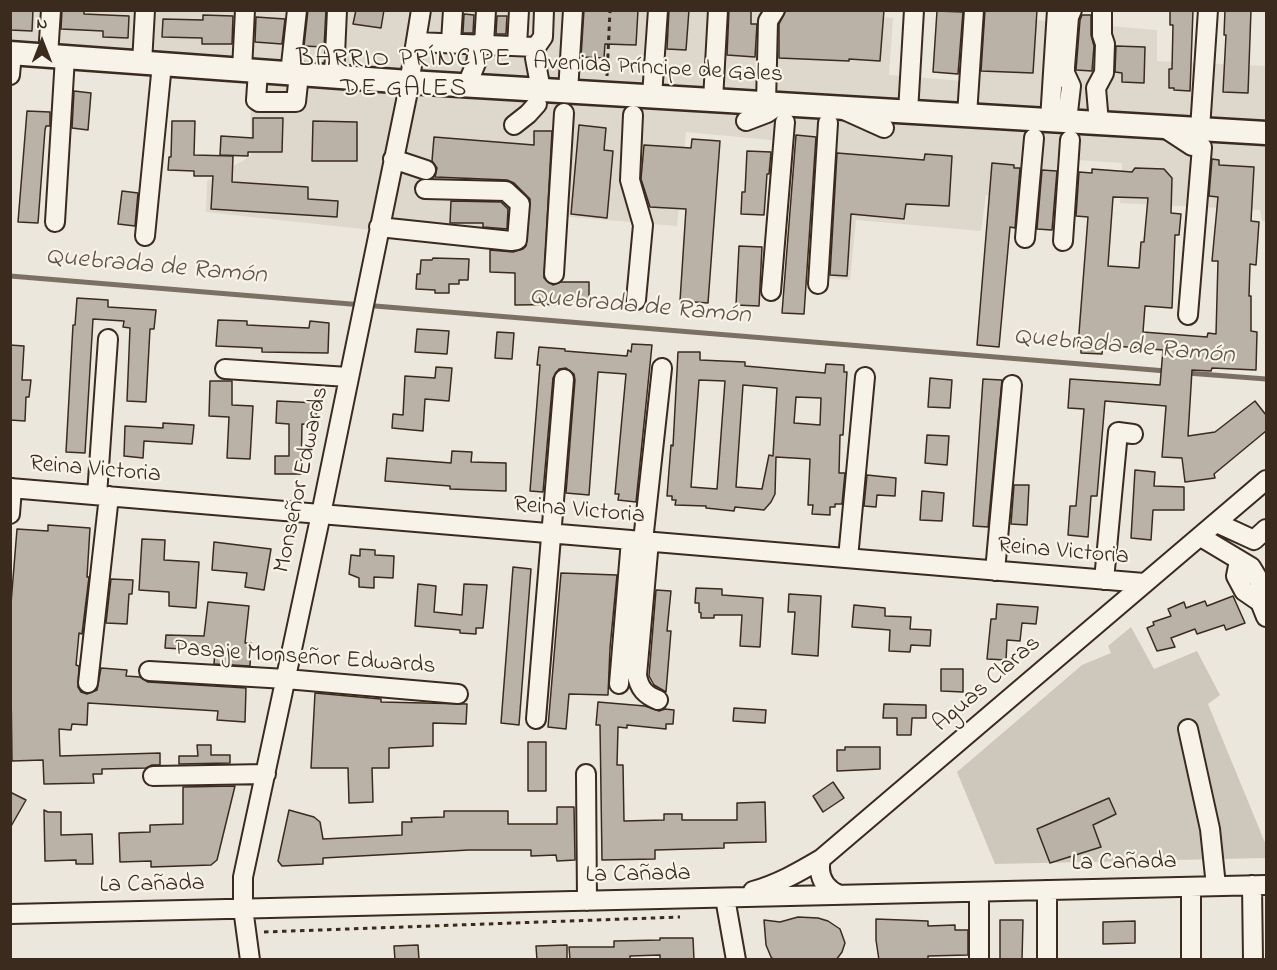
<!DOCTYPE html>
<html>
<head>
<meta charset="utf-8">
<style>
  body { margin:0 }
  #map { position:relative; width:1277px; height:970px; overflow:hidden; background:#ece7dc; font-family:"Indie Flower",sans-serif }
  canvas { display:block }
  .frame { position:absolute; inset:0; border:12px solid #3b2a1e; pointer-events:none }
  .north { position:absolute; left:12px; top:12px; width:60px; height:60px; -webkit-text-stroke:4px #f7f3e8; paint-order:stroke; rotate:0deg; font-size:16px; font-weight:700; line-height:24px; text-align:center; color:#3b2a1e }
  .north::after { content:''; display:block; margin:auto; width:21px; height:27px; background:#3b2a1e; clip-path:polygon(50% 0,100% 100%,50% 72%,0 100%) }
</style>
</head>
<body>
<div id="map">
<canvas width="1277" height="970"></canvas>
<div class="frame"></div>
<div class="north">N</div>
</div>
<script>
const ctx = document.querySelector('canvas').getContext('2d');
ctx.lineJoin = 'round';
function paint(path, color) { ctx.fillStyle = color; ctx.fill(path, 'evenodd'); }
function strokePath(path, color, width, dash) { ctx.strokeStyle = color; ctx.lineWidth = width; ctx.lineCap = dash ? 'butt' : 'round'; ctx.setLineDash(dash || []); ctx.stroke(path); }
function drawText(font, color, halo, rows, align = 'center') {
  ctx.font = font + ' "Indie Flower",sans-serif'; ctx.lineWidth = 4.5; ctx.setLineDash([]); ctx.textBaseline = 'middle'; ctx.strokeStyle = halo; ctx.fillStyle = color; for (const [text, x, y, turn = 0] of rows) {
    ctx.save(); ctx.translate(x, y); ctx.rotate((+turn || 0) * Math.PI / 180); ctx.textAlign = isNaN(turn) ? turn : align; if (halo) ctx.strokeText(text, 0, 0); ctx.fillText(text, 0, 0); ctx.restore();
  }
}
const built = new Path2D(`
  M230,10L285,13L287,10H705L893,18L889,75L976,82L979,11H1012V18L1157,30V61L1266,66V222L1262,221L1260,210L1120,203L1122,163L1078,160L1071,233L1018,228L1021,198L986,195L981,231L856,220L850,280L814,277L823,145L686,132L677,226L524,213L519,246L206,212L207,181L251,156L250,65L11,50L10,11Z`);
const green = new Path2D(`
  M1131,627L1154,669L1197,651L1220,695L1208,704L1266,845V858L995,864L957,772L1082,665L1111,653L1108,646Z`);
const stream = new Path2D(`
  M10,276L1166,371
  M1187,373L1266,379`);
const building = new Path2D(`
  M10,10H33L32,31L10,30Z
  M62,10L84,11V14L129,16L128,38L103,37V31L61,29Z
  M308,10H326L324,47L304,46Z
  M356,10H384L381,28L353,24Z
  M584,10H638L636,45L605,44L604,58L581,57Z
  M669,10H689L686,50L667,49Z
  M729,10H751V24H757L755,57L727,55Z
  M786,10H884L880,61L849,59V61L779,58V24Z
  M985,10H1037L1033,73L981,71Z
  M1170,10H1193L1190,91L1174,90V88H1169V69H1172L1173,25H1170Z
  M1225,10H1251L1248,93L1223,92L1226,35H1224Z
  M937,11L963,12L958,74L933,72Z
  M464,14L474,15L473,33H463Z
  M203,15L233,16L232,44H202V38L162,37L163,19L203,20Z
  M1082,15H1091V35L1094,46L1092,71L1076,70L1080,20Z
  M497,16H507L506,34H496Z
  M256,17L285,19L282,44L255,42Z
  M1116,46L1145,47L1144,83L1122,82V73L1115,72Z
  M74,91L91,93L88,130L72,128Z
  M27,111L50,112V126H46L45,130L38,223L18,222Z
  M253,118H283L282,152H248V156L220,155L221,136L253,138Z
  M172,121H195L194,155L233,156L232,182L308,187V199L338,201L337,217L211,209L213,176H194V171L168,170L169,157H171Z
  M313,121L357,122V161H312Z
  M579,125L606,128L604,150L613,151L607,218L571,214Z
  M534,131H552L544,278L553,285L561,282H589V304L515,305V273L490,272V250L513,252L523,249L526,246L530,199L514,183L507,180L435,177L437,168L432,161L434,137L534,145Z
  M796,135L816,137L804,314L782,313Z
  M692,139L720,141L708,303L680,301L686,209L650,207L641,179L644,145L691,148Z
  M747,151L771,152L769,174H767L764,215L741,214L742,192H745Z
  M837,153L924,160L925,154L952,156L949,206L906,204L904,219L851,214L847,276L830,275Z
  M1212,159L1219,160V165L1254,167L1251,221L1259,222L1256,265L1250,264L1249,296H1251V331L1257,332L1256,370L1212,368L1211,371L1192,370L1188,436L1215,432L1255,401L1266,415V431L1214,474L1215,478L1185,482L1182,458L1162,457L1166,406L1105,401L1097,496H1091L1088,537L1068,535L1070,506H1076L1084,409L1068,408L1070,379L1160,385L1163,350L1103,345L1102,354L1081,353V346H1078L1088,217L1076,216L1079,172L1092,173V169L1132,172L1135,168L1164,169L1172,178L1171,213L1181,214L1179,235H1175L1172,308L1145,306L1143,332L1207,337L1208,333L1216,334L1218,261H1212L1218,197L1209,196ZM1113,197L1148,198L1144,242H1141L1139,268L1108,266Z
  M992,163L1014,165V168H1020L1015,228L1010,227L999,347L977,345Z
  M1042,170L1057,171L1052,230L1037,229Z
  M122,191L138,193L135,226L118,224Z
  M451,201L501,202L508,209L507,229L483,227V223H450Z
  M739,246L762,247L759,306L736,305Z
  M433,258L469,259L468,280H459V284H449V293H435V290L416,289L417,274H420L421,260H432Z
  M77,298L108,300V307L156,310L154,329H150L146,402L127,401L130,328L123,327L124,321L93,319L85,453L66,452L73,325H75Z
  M218,320L247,321V325L309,328L310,321L329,323L328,353L262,352V348L216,346Z
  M417,329L449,331L447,354L415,352Z
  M497,332L514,333L512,359L495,358Z
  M632,344L652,345L636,502L618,500L619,494H615L626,374L598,372L589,495L566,493L575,380L574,374L566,368L559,369L553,378L543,492L530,491L540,365H537L539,347L565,349V351L627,356L628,350L631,352Z
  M10,345L24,346L22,380H31L29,397H26L25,421L10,420Z
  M678,352H700V360L745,362V366L825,373L826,364L844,365V372H847L843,435H840L839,473H845L842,504H835V507H830V515L812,514L813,505H808L810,459L776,457L775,494L771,502L764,510L735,507L734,511L706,508V506L675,505L676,500H672V496H667L671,445L673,446ZM699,380L725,381L717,489L691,487ZM743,385L777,388L773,456L769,455L762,489L736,487ZM796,397L821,398L820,425L794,423Z
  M436,367L452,368L449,401L425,399L423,431L392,428L393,414L403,415L405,376L435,378Z
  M930,378L952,380L950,408L928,407Z
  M983,379L1002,380L988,527L973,526Z
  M210,381H232V405L253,406L250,459L227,458L229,417L209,416Z
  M277,401L317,403L316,425L302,424L301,474H275V456H289V424L276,423Z
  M163,423L194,425L192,444L144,441L143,458L124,456L125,426L163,428Z
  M927,435L949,436L947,465L925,463Z
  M452,451L472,452L471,462L506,463V491L450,489V486L385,481L387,458L451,463Z
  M1135,470L1155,472L1154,486L1184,487V510H1153L1151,540L1131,538Z
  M867,475L896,478L895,496L877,495L876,507L864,506Z
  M1014,485H1029L1027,525L1011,524Z
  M922,491L944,493L942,521L920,520Z
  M48,525L90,528L87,577H89L82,634L79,633L76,665L79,666L78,687L81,692L87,694L97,690L101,668L127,670L126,676L140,677L148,682L246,688L245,722L217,720L218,711L88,703L87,725L72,724L71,730L59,729L60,756L160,753V765H152L146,768L102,769V774H93L94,783L44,784L43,760L12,761L10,616L17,529L48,531Z
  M142,539L165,540L164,560L199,562L196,608L169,606V592L139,590Z
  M214,542L271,549L264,590L245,587L247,573L212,570Z
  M360,549L375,550V555L394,556L393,578L374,577V588L359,587V578L349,574L351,555L360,556Z
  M513,567L531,569L519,725L501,723Z
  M561,573L617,575L610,648L608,695L569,694L566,729L548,727Z
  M111,579L133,580L132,594H129L127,624L106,623Z
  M418,584L436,586L434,612L462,615L464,584L487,585L483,628H476V634L460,633V630L415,626Z
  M696,588L722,589V595L763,598L760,647L740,646L742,615H714V618H701V613L699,612V603H695Z
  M656,590L671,591L667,631H671L666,692L654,685L649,676Z
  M789,594L821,596L818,656L792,654L795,612H788Z
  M1233,596L1245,623L1226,630L1224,625L1197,634L1195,629L1171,638L1175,647L1157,651L1147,628L1154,625L1153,622L1171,616L1168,609L1184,602L1186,608L1205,601L1207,606Z
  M208,602L249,606L245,643H251L250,666L214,664L215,651L165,648L166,635L204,636Z
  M997,604L1038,607L1036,624L1022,623L1020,641L1007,640L1006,660L987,659L991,619H996Z
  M854,605L885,608V616L911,617L910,629L931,630L930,646L911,645L910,652L889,651L890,630L852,627Z
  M941,669H963V692L941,691Z
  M315,693L381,699V702L467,704L466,724L433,723V746L389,748V768H372L373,802L349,803L348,768H311Z
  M598,702L645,706L659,711L665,709L674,710L673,724H666V729L627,725V728L618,727L617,765H623L624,821L664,820V814H682V820H737V803L765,802L766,842L724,843V848L655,850V859L602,860L600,725H596Z
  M884,704L926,705V718H912L911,735H897V718H883Z
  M734,708L766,710L765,723L733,721Z
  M528,742H546V791H528Z
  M197,745H211V755H230V763L179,764V756H198Z
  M845,747H880V769L837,771V750H845Z
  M833,782L844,798L823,812L813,796Z
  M235,786L217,860L211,865L151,867V861L120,862L119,833L150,832V825L183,824V787Z
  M10,792L26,800L10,828Z
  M1109,798L1116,814L1093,825L1101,847L1050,863L1037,829Z
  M557,807H574L575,860L557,861L556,855L531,856V850H469L323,858V864L282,866L278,861L289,810L314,817L320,822L323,839L402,835V822H412L411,818L444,817V811H508V824H557Z
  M44,810L48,812H61V835L92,834L93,864H76V860L45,861Z
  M798,917L818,918L828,921L840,929L845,943L842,952L836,960H774L771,957L766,945L764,920L780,922Z
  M876,919L928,921V926L955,925V930H968V955L928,956V959L879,960L876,940Z
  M1000,920H1023L1022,960H1000Z
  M1135,921V943L1103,944V922Z
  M660,938H693L694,960H660V955L630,956V960H570L569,947H614V941L660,940Z
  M418,945L419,960H395L394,946Z
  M567,945V960H537L536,946Z`);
const path = new Path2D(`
  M607,76L610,10
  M264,932L680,917`);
const minor = new Path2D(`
  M416,42L536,47
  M451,42L453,10
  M484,44L486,10
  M517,46L519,10
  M48,56L51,10
  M142,63L145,10
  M242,70L245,10
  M258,71L256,100L259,102H296L299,74
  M290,74L297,10
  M10,75L12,53
  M334,77L337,10
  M467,85L476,63L479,43
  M541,90L535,58L536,47L543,37L544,10
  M568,92L573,10
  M652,96L658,10
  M713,100L718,10
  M766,103L768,21L775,10
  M844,110L884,128
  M908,112L914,10
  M633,115L630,180L643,225L636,300
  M967,115L974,10
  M1050,120L1057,10
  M746,121L767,113L780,104
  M1067,121L1071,86L1065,73V67L1069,17L1072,10
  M1099,123L1096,88L1104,73L1105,44L1102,35V10
  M514,125L528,114L537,104
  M1163,127L1192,146
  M1200,129L1208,10
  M393,159L426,170
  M55,222L65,57
  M379,227L511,241L517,240L520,204L506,191L425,189
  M145,236L162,64
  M1025,238L1034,138
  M1063,241L1070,140
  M554,274L564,113
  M818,284L828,123
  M771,291L785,122
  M1188,315L1202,147
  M225,369L348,377
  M10,488L1144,583
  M97,495L108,339
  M10,514L12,488
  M1217,523L1254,540L1266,529
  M1201,537L1251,567L1260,582V602
  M643,541L662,368
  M649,541L637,675C639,688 645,695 658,700
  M848,558L865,377
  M1239,561L1236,576L1244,591L1260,602L1266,617
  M995,571L1012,385
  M1104,580L1118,432L1133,434
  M149,671L286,679L458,694
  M88,683L109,496
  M619,684L631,540
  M536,719L564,379
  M1188,729L1210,829L1216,886
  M586,774L587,901
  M153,776L266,774
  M821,859C817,876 824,888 839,895
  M1252,885L1253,960
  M1191,887V960
  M1047,890V960
  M753,891C778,884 799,872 821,859L1266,480
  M979,892V960
  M725,898L736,960
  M10,914L1266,885
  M250,960L243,908V877L321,514L407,96L421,10`);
const major = new Path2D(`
  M10,53L409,82L1266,133`);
const streetNames = [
  ["Avenida Príncipe de Gales",658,70,3],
  ["Reina Victoria",95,471,5],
  ["Monseñor Edwards",303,480,-78],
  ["Reina Victoria",579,512,5],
  ["Reina Victoria",1063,553,5],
  ["Pasaje Monseñor Edwards",305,659,4],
  ["Aguas Claras",988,685,-41],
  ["La Cañada",1124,864,-1],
  ["La Cañada",638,876,-1],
  ["La Cañada",152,886,-1]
];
const neighbourhoodNames = [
  ["BARRIO PRÍNCIPE",404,61],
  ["DE GALES",404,91]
];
const waterNames = [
  ["Quebrada de Ramón",156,268,5],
  ["Quebrada de Ramón",640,308,5],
  ["Quebrada de Ramón",1124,348,5]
];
paint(built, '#ddd7cc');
paint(green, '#cec8bc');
strokePath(stream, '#7c7064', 5);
paint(building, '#bab2a7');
strokePath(building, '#3b2a1e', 1.5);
strokePath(minor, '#3b2a1e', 22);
strokePath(major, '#3b2a1e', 27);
strokePath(path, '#3b2a1e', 3, [4.5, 4.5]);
strokePath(minor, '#f7f3e8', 18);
strokePath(major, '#f7f3e8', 22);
drawText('24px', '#3b2a1e', '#f7f3e8', streetNames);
ctx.letterSpacing = '1.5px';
drawText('26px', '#3b2a1e', '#f7f3e8', neighbourhoodNames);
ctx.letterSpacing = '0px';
drawText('italic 26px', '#615347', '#f7f3e8', waterNames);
</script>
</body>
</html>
